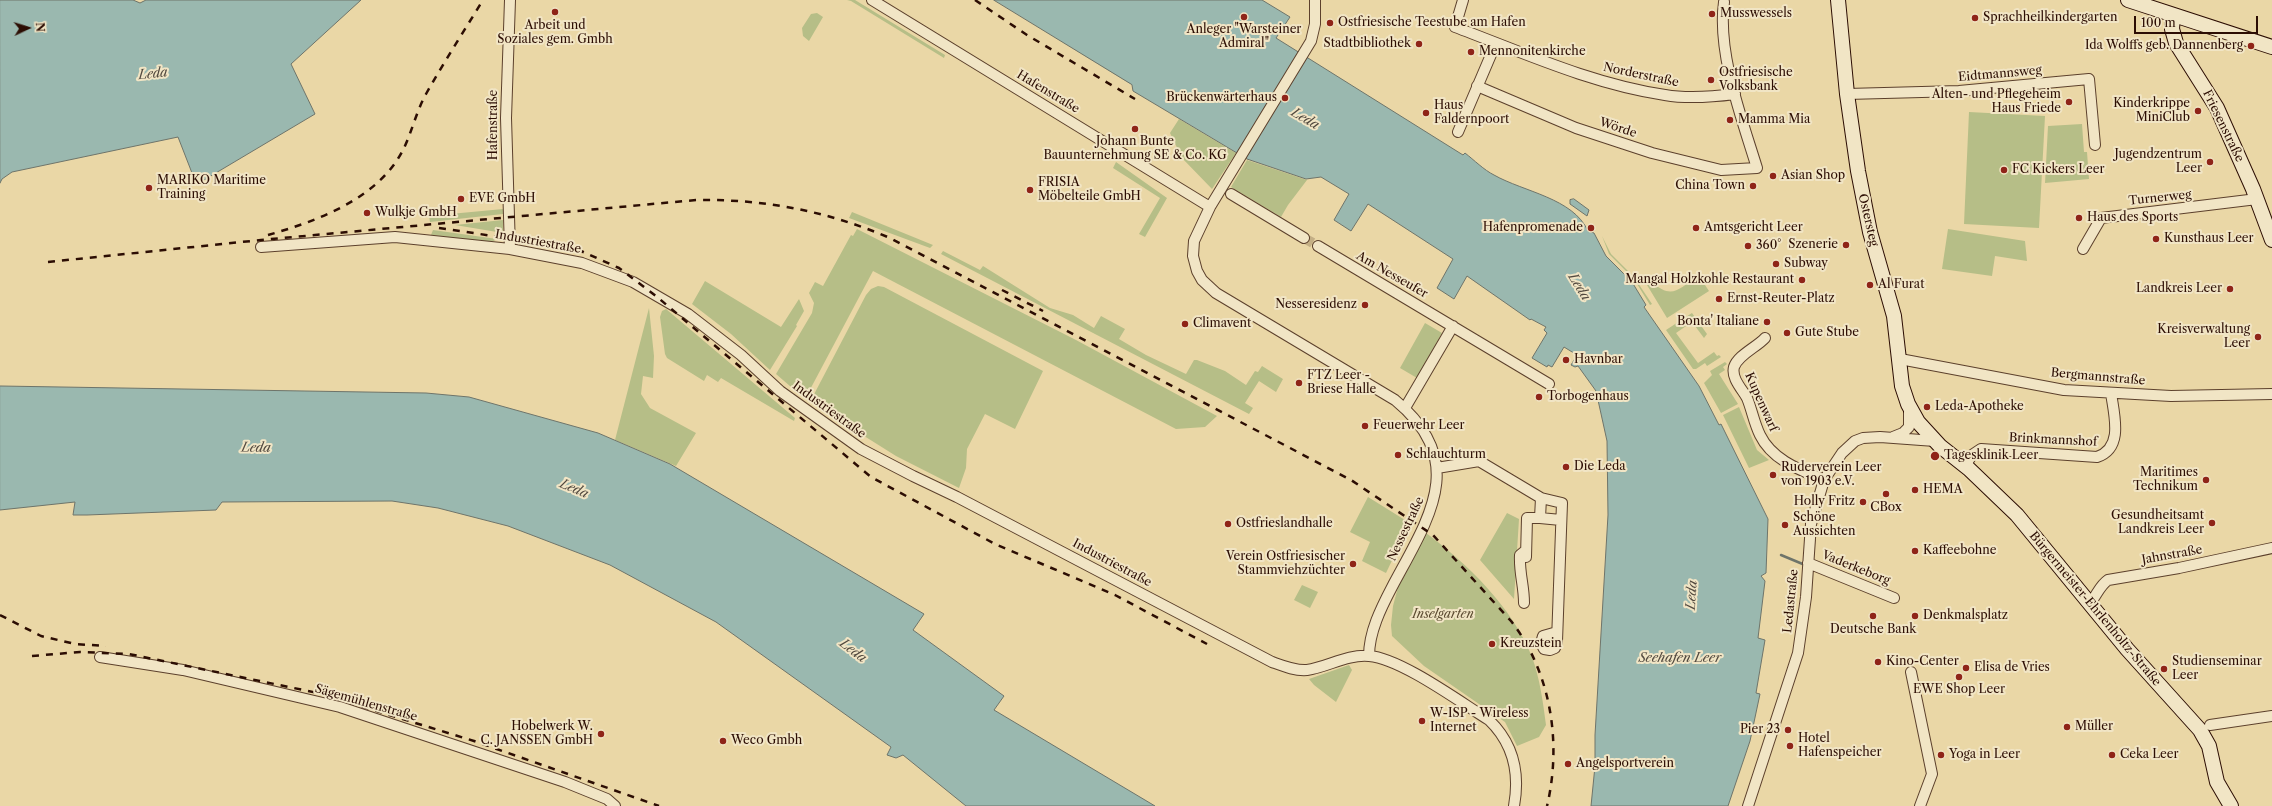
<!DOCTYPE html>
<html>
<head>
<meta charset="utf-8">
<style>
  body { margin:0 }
  #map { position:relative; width:2272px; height:806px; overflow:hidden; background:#ead7a6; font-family:"Libre Caslon Text",serif }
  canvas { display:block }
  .north { position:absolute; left:8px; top:8px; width:40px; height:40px; -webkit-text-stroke:3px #f1e5c5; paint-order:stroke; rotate:86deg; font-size:11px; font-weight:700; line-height:16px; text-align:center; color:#2c0d03 }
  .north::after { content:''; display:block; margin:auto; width:14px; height:18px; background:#2c0d03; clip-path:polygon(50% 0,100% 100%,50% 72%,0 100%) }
  .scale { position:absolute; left:2134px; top:16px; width:124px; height:18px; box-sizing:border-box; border:2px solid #2c0d03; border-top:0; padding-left:5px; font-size:12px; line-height:14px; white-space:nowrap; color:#2c0d03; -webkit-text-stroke:3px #f1e5c5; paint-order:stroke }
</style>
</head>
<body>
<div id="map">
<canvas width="2272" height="806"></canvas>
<div class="north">N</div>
<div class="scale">100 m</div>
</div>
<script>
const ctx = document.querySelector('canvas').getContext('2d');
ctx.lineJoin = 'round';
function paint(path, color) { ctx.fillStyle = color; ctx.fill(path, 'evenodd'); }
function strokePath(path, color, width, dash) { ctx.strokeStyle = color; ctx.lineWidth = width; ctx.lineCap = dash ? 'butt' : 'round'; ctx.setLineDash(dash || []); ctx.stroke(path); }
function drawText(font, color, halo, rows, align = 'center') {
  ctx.font = font + ' "Libre Caslon Text",serif'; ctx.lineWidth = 4; ctx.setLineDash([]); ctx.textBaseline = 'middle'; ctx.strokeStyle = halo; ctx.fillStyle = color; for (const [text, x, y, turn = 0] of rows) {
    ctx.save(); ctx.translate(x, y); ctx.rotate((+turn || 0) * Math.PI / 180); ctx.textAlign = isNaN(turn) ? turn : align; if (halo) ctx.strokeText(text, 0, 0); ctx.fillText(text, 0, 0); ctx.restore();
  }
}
const green = new Path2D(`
  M847,0H855L945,55L944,58L851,1Z
  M817,13L823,17L809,41L803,36L802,28L811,14Z
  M1969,112L2045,116L2039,228L1964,224Z
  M1179,119L1236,153L1212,189L1182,158L1170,133Z
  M2082,124L2084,152H2087L2089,179L2045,183L2048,126Z
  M1247,160L1307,180L1288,205L1281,217L1231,187Z
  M1116,162L1167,198L1145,237L1139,234L1160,198L1113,168Z
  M503,209V214L430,222L429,216Z
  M852,212L933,245L930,248L849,218Z
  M503,220V233L455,225Z
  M857,229L1076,340L1217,416L1205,427L1176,429L873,271L805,399L776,374L812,313L814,303L809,293L815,282L823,286L851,235L853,236Z
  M1948,229L2025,241L2027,261L1995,256L1992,276L1942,269Z
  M433,230L497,239L492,242L431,235Z
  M1602,236L1611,254L1634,277L1652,304L1650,305L1634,279L1609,254Z
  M943,251L980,270L983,266L1050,308L1073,315L1094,328L1101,316L1125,329L1119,339L1146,355L1186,374L1194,360H1197L1225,371L1246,385L1255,371L1258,372L1262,366L1283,379L1276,392L1259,381L1245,403L1253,408L1249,414L941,254Z
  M1699,276L1709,291L1667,318L1647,285L1650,281C1673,300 1676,290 1699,276Z
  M705,281L781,327L799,299L804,311L796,325L797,326L770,370L731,334L692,304Z
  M878,286L884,287L1043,371L1015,429L985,414L967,449L966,468L959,488L896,456L810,402L866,295L871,289Z
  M649,308L654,356L653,378L643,376L641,394L650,408L696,433L676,466L615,440Z
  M666,309L795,418L794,421L721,378L718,382L707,375L704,381L667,358L665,354L660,317L662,311Z
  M1692,313L1707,334L1704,338L1692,322L1676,333L1698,363L1714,352L1717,356L1719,355L1721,357L1707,366L1705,363L1696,369H1693L1666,330Z
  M1425,323L1442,333L1417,378L1400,368Z
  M1725,362L1727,364L1723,367L1725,370L1719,374L1738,404L1721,413L1704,383L1712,375L1710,371Z
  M1739,407L1757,450L1769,460L1749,468L1723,415Z
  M1368,497L1413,525L1402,547L1399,546L1386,573L1362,561L1370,542L1350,532Z
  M1507,513L1519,519L1514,599L1480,560Z
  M1426,533C1467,563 1513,608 1532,657C1540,679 1543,702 1546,725L1539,737L1517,746L1505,722L1424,666L1392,636L1391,625L1393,606L1398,587Z
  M1302,585L1318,592L1310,608L1294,600Z
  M1349,665L1352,670L1336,702L1314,685L1309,679Z`);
const water = new Path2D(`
  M0,0H133L140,3L146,0H361L291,64L315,114L204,180L192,173L178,137L12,172L2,179L0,183Z
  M994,0H1262L1290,17L1276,38L1463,155L1465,153C1474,160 1484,170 1494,175C1524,192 1573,198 1588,231L1594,233L1606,256L1632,282L1646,305L1644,307L1699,386L1719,425L1721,424L1768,519L1766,573L1761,576L1765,581L1758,638L1765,640L1756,693L1760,694L1750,741L1728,806H1591L1595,766V735L1608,515L1607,441L1596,391L1578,366L1575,367L1571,365L1577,355L1564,347L1552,367L1548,365L1547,367L1532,358L1547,333L1544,330L1546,327L1531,319L1530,320L1467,276L1454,299L1437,288L1453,259L1368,204L1351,231L1334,220L1349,194L1321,177L1306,179L1247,159L1133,91L1132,85Z
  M1574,199L1589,210L1587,216L1570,204V200Z
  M0,386L426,393L469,397L598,433L670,464L924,614L913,630L1004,696L994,710L1155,806H966L903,755L896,758L887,755L891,747L716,622L610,565L508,526L438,508L392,501L222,502L216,510L87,515H73L75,502L0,510Z`);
const stream = new Path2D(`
  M1781,555L1805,565`);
const minorTunnel = new Path2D(`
  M1304,238L1318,246`);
const minor = new Path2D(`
  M510,0L506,118L510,249
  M872,0L1210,207
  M1315,0V24L1311,41L1210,207L1194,241L1193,256L1197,271L1202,280L1216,293L1395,400C1470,462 1428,519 1392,587C1381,608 1369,632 1369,656
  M1463,0L1455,27C1524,53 1592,84 1665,95C1688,99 1712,97 1735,94
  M1477,86L1576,128L1652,153L1721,170L1757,168C1742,119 1717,53 1724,2
  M1847,94L1959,91L2089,79L2095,145
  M1458,132L1496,43
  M1231,194L1304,238
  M1318,246L1549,384
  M261,247L395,237L510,249L582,263L633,282L688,314L741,355L780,391L861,449L913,476L957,497L1272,662C1283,666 1295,671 1307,670C1328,667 1347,654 1369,656C1400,658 1460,702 1489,720C1513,743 1520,773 1514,806
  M2083,249L2101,218L2257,199
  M1765,338C1757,347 1738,355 1734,367C1731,378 1742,389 1747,398C1752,410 1754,423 1760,435C1772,460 1800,470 1824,480
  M1900,359L2064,390L2171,396L2272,394
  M1405,408L1453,326
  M1893,437L1903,433L1909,427V408
  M1965,466L1972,455L1981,449L2097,457C2124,448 2114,415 2111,393
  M1437,468L1479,461L1541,498L1562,503L1557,641L1555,648L1550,650L1544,649L1541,643L1543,636L1557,632
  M1541,498L1540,518L1561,520
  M1526,557L1527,518H1540
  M1808,563L1894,598
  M1524,603C1524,585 1519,573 1520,555L1526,550
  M2089,604C2097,596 2099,586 2108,580L2179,568L2272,548
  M100,657L183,670L340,707L565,782L607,799L615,806
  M1911,672L1932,774L1920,806
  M2210,725L2272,716
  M1748,806L1798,653L1806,597L1811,524L1824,480L1842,453L1855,441L1863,438L1880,437L1935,441`);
const secondary = new Path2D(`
  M1838,0L1847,94L1858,171L1870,232L1894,316L1902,386L1908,404L1918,422L1940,446L1969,469L2017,515L2127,649L2200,730L2209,746L2217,782L2231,806
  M2128,0L2272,47
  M2173,16L2172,29L2176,43L2217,108L2253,189L2272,240`);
const rail = new Path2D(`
  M975,0L1027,35L1135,99
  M439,228L561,246L581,251L619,268L656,296L871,477L995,544L1115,595L1207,644
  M268,235C317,221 378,199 403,150C412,132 416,112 426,94C444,62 464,31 483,0
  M48,262L261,240L696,200C765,199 827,211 890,238L1351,480L1433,535L1511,621C1551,672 1562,743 1547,806
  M1002,290L1043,311
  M0,615L41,636L75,644L106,646
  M32,656L80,652L129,654L318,693L474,741L659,806`);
const markers = [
  [555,12,4,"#8f2418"],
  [1712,14,4,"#8f2418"],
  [1244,17,4,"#8f2418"],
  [1975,18,4,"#8f2418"],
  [1330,23,4,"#8f2418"],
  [1419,44,4,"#8f2418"],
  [2251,46,4,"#8f2418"],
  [1471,52,4,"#8f2418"],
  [1711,80,4,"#8f2418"],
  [1285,98,4,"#8f2418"],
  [2069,102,4,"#8f2418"],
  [2198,111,4,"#8f2418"],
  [1426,113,4,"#8f2418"],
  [1730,120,4,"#8f2418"],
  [1135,129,4,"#8f2418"],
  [2210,162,4,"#8f2418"],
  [2004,170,4,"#8f2418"],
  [1773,176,4,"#8f2418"],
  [1753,186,4,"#8f2418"],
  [149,188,4,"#8f2418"],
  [1030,190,4,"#8f2418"],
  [461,199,4,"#8f2418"],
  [367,213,4,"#8f2418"],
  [2079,218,4,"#8f2418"],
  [1591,228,4,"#8f2418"],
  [1696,228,4,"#8f2418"],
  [2156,239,4,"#8f2418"],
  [1846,245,4,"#8f2418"],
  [1748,246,4,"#8f2418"],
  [1776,264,4,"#8f2418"],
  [1802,280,4,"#8f2418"],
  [1870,285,4,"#8f2418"],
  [2230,289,4,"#8f2418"],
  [1719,299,4,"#8f2418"],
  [1365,305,4,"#8f2418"],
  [1767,322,4,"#8f2418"],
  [1185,324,4,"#8f2418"],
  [1787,333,4,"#8f2418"],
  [2258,337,4,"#8f2418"],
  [1566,360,4,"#8f2418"],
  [1299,383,4,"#8f2418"],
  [1539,397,4,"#8f2418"],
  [1927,407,4,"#8f2418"],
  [1365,426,4,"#8f2418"],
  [1398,455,4,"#8f2418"],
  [1935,456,5,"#8f2418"],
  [1566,467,4,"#8f2418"],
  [1773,475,4,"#8f2418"],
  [2206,480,4,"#8f2418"],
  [1915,490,4,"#8f2418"],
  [1886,494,4,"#8f2418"],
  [1863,502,4,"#8f2418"],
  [2212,523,4,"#8f2418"],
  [1228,524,4,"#8f2418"],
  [1785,525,4,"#8f2418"],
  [1915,551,4,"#8f2418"],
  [1353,564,4,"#8f2418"],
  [1873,616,4,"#8f2418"],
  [1915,616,4,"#8f2418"],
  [1492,644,4,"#8f2418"],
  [1878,662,4,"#8f2418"],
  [1966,668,4,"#8f2418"],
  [2164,669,4,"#8f2418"],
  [1959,677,4,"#8f2418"],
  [1422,721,4,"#8f2418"],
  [2067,727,4,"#8f2418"],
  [1788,730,4,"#8f2418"],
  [601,734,4,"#8f2418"],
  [723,741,4,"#8f2418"],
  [1790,746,4,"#8f2418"],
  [1941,755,4,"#8f2418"],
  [2112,755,4,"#8f2418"],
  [1568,764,4,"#8f2418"]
];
const poiNames = [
  ["Musswessels",1720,14],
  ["Sprachheilkindergarten",1983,18],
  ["Ostfriesische Teestube am Hafen",1338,23],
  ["Arbeit und",555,26,"center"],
  ["Soziales gem. Gmbh",555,40,"center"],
  ["Anleger \"Warsteiner",1244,30,"center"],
  ["Admiral\"",1244,44,"center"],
  ["Stadtbibliothek",1411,44,"right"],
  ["Ida Wolffs geb. Dannenberg",2243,46,"right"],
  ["Mennonitenkirche",1479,52],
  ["Ostfriesische",1719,73],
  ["Volksbank",1719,87],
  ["Alten- und Pflegeheim",2061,95,"right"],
  ["Haus Friede",2061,109,"right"],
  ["Brückenwärterhaus",1277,98,"right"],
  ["Kinderkrippe",2190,104,"right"],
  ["MiniClub",2190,118,"right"],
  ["Haus",1434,106],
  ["Faldernpoort",1434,120],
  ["Mamma Mia",1738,120],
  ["Johann Bunte",1135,142,"center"],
  ["Bauunternehmung SE & Co. KG",1135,156,"center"],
  ["Jugendzentrum",2202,155,"right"],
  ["Leer",2202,169,"right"],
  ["FC Kickers Leer",2012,170],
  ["Asian Shop",1781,176],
  ["MARIKO Maritime",157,181],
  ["Training",157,195],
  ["FRISIA",1038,183],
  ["Möbelteile GmbH",1038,197],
  ["China Town",1745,186,"right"],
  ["EVE GmbH",469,199],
  ["Wulkje GmbH",375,213],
  ["Haus des Sports",2087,218],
  ["Hafenpromenade",1583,228,"right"],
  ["Amtsgericht Leer",1704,228],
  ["Kunsthaus Leer",2164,239],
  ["Szenerie",1838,245,"right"],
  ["360°",1756,246],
  ["Subway",1784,264],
  ["Mangal Holzkohle Restaurant",1794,280,"right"],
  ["Al Furat",1878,285],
  ["Landkreis Leer",2222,289,"right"],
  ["Ernst-Reuter-Platz",1727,299],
  ["Nesseresidenz",1357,305,"right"],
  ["Bonta' Italiane",1759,322,"right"],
  ["Climavent",1193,324],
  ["Kreisverwaltung",2250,330,"right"],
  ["Leer",2250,344,"right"],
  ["Gute Stube",1795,333],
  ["Havnbar",1574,360],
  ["FTZ Leer -",1307,376],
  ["Briese Halle",1307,390],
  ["Torbogenhaus",1547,397],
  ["Leda-Apotheke",1935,407],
  ["Feuerwehr Leer",1373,426],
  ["Schlauchturm",1406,455],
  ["Tagesklinik Leer",1944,456],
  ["Die Leda",1574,467],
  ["Ruderverein Leer",1781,468],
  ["von 1903 e.V.",1781,482],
  ["Maritimes",2198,473,"right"],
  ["Technikum",2198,487,"right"],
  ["HEMA",1923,490],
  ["Holly Fritz",1855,502,"right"],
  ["CBox",1886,508,"center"],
  ["Gesundheitsamt",2204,516,"right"],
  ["Landkreis Leer",2204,530,"right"],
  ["Schöne",1793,518],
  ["Aussichten",1793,532],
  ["Ostfrieslandhalle",1236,524],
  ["Kaffeebohne",1923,551],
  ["Verein Ostfriesischer",1345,557,"right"],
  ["Stammviehzüchter",1345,571,"right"],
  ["Denkmalsplatz",1923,616],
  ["Deutsche Bank",1873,630,"center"],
  ["Kreuzstein",1500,644],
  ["Kino-Center",1886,662],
  ["Studienseminar",2172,662],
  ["Leer",2172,676],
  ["Elisa de Vries",1974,668],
  ["EWE Shop Leer",1959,690,"center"],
  ["W-ISP - Wireless",1430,714],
  ["Internet",1430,728],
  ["Hobelwerk W.",593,727,"right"],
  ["C. JANSSEN GmbH",593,741,"right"],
  ["Müller",2075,727],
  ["Pier 23",1780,730,"right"],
  ["Hotel",1798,739],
  ["Hafenspeicher",1798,753],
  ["Weco Gmbh",731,741],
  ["Yoga in Leer",1949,755],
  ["Ceka Leer",2120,755],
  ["Angelsportverein",1576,764]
];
const streetNames = [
  ["Eidtmannsweg",2000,74,-5],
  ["Norderstraße",1641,75,12],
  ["Hafenstraße",1048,92,31],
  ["Hafenstraße",494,125,-90],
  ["Friesenstraße",2223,126,64],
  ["Wörde",1618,128,18],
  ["Turnerweg",2160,198,-6],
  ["Ostersteg",1868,220,77],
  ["Industriestraße",538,242,10],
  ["Am Nesseufer",1392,275,30],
  ["Bergmannstraße",2098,377,5],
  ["Kupenwarf",1761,402,66],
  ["Industriestraße",829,410,36],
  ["Brinkmannshof",2053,440,3],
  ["Nessestraße",1406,529,-65],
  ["Jahnstraße",2172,555,-10],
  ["Industriestraße",1112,563,28],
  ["Vaderkeborg",1856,568,22],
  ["Ledastraße",1791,601,-84],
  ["Bürgermeister-Ehrlenholtz-Straße",2095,609,50],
  ["Sägemühlenstraße",366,703,16]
];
const parkNames = [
  ["Inselgarten",1443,615]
];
const waterNames = [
  ["Leda",153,74,-6],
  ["Leda",1305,119,30],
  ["Leda",1579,287,58],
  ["Leda",256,448,1],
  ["Leda",574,489,23],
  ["Leda",1692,595,-86],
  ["Leda",853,651,37],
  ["Seehafen Leer",1680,658]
];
paint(green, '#b6be87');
paint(water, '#9ab8af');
strokePath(water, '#6e746a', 1);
strokePath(stream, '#6e746a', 2.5);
strokePath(minorTunnel, '#c4af85', 10, [10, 5]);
strokePath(minor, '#5c402c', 12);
strokePath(secondary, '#2c0d03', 16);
strokePath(minor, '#f1e5c5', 10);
strokePath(secondary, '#f1e5c5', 14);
strokePath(rail, '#2c0d03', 2.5, [7, 7]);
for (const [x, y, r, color] of markers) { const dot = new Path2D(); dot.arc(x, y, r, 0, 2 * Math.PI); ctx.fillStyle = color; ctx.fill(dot); strokePath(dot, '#f1e5c5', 1.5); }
drawText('12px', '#2c0d03', '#f1e5c5', poiNames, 'left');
drawText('12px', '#2c0d03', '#f1e5c5', streetNames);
drawText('italic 12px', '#5c4b31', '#f1e5c5', parkNames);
drawText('italic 13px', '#52493f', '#f1e5c5', waterNames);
</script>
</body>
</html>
